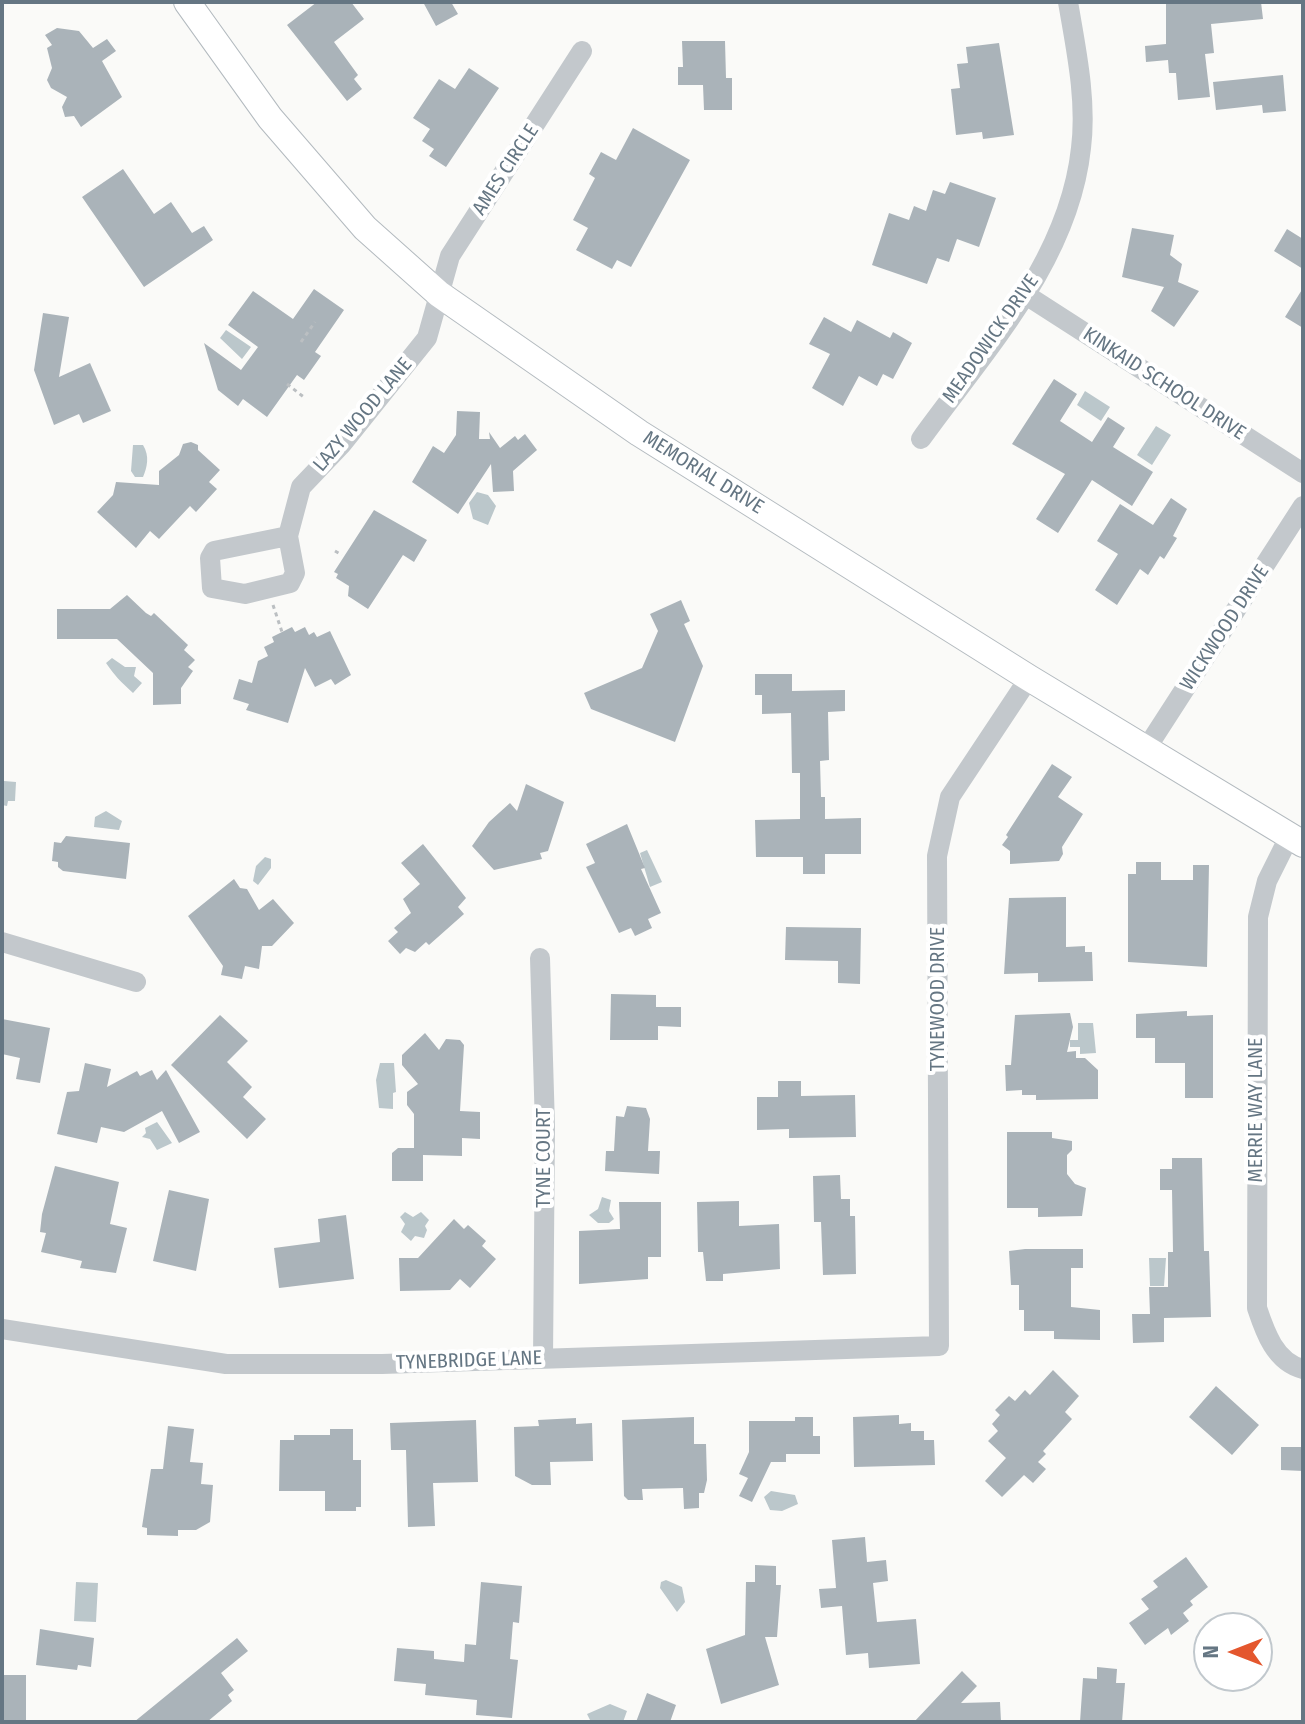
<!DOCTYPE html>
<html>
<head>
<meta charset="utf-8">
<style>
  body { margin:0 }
  #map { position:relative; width:1305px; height:1724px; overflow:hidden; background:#fafaf8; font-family:"Fira Sans Condensed",sans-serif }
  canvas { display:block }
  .frame { position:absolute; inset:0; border:4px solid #657683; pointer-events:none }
  .north { position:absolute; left:1193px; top:1612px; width:80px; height:80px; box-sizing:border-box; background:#fff; border:2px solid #c1c8cd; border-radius:50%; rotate:270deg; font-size:22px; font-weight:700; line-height:32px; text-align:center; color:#657683 }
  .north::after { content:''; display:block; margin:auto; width:28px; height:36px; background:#e4572e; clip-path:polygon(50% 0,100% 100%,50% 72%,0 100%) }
</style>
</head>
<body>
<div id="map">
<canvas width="1305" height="1724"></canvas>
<div class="frame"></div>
<div class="north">N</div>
</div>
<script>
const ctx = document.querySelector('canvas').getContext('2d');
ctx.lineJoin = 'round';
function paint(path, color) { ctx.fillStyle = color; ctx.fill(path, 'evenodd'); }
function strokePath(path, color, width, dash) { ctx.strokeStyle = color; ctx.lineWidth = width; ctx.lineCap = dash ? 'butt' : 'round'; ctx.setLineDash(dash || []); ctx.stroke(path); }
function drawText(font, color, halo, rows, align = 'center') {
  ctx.font = font + ' "Fira Sans Condensed",sans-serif'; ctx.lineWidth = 8; ctx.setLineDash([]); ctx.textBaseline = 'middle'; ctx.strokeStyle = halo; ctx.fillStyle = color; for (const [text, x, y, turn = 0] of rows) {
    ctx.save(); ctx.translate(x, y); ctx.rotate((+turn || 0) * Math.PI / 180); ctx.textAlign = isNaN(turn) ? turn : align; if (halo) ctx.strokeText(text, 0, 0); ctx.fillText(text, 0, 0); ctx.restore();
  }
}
const water = new Path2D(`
  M226,330L251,347L242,359L220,338Z
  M1085,391L1110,407L1101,421L1077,405Z
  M1156,426L1171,435L1152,465L1137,455Z
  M133,445H143C150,456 147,468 143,477H135L131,471Z
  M477,492L488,495L496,506L488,525L473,519L469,503Z
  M112,658L125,667H136L134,676L142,683L133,693C120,681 115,676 106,663Z
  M4,781L16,782L15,801H8L7,806L2,805Z
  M106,811L122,821L119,830L94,827L95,817Z
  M647,850L662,882L650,887L640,853Z
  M265,857L271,859V868L258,885L253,881L256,866Z
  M1078,1023H1093L1096,1053L1080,1054V1047H1070V1040H1078Z
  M380,1063H394L396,1092L393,1093V1109L379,1108L376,1080Z
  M157,1122L172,1143L157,1150L150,1139L142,1137L146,1133L145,1128Z
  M602,1197L611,1200L609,1211L614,1219L609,1223H598L589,1215L598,1209Z
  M405,1212L413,1217L421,1212L429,1220L425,1226L427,1230L424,1238L415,1236L411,1241L401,1232L405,1224L400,1217Z
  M1149,1258H1166L1164,1286H1150Z
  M771,1491L795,1495L798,1504L782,1511L770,1510L764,1497Z
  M666,1580L682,1587L685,1602L677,1612L660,1588L661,1582Z
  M76,1582L98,1583L96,1622L74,1621Z
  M610,1704L627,1711L623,1722H591L587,1714Z`);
const building = new Path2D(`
  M317,2H351L364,19L334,42L358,75L354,79L362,89L347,101L287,25Z
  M423,2H451L458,14L436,26Z
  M1182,2H1261L1263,19L1211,24L1214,53L1205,54L1210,97L1178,100L1176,73H1169L1168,60L1146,62L1145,46L1166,44V4Z
  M57,28L79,31L93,48L107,39L116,51L102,61L122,97L81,127L74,116L65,117L62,107L67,97L51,88L47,80L52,68L47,48L52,45L45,35Z
  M682,41H725L726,78H732V110H704L703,85H678V67H683Z
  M999,43L1014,135L983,139L982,132L956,135L951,89L960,88L957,64L968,63L966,47Z
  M469,68L499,88L446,167L429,156L434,149L422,141L430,129L413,118L439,79L455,89Z
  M1283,75L1286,111L1263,113L1262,105L1216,110L1213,82Z
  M633,128L690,160L631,267L617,260L612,269L576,250L588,228L573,220L595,178L589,174L601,152L616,160Z
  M123,169L154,214L171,202L192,233L204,226L213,240L144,287L82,197Z
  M950,182L996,198L979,247L957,239L949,262L937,258L927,284L872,265L889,213L909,220L914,206L926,211L933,190L945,194Z
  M1132,228L1174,235L1170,255L1182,264L1178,282L1199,291L1174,327L1151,311L1164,287L1122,277Z
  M1287,229L1303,239V269L1274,251Z
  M1303,288V328L1285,317Z
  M314,289L344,310L315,352L321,356L304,380L297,375L267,417L243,399L238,406L218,390L204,343L241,370L258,347L228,325L253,291L293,319Z
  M43,313L69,317L59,377L90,363L111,411L83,423L79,414L54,425L34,370Z
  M824,317L851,332L857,320L890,338L893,332L912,343L893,379L883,374L877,386L859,376L843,406L812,388L830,354L809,344Z
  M1054,379L1077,394L1060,421L1092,442L1108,417L1125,428L1113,447L1153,472L1132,506L1092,480L1058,533L1036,519L1065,474L1012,444Z
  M457,411L480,412L479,439H490L489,432L500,448L515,436L518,440L525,434L537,450L513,471L514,491L493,492L491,464L458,514L412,482L433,446L444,453L456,435Z
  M191,442L198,445V450L220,470L209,482L217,489L196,512L190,506L159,539L150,531L136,548L97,512L113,495L116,482L159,485V471L179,455L183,444Z
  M1171,498L1187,509L1173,536L1177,538L1164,559L1160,556L1148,575L1140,569L1117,605L1095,590L1118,554L1097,541L1120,504L1153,525Z
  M374,510L427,540L414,562L403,555L368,609L348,596L349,586L336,578L338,574L334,572Z
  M127,595L146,613L151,616L154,613L188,645L184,650L195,660L188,667L193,671L181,688V704L153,705V673L117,639H57V609H110Z
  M681,600L690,621L684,624L703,666L675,742L591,709L584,693L642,668L658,631L650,614Z
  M292,627L295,632L305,627L309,635L314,632L317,637L330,631L351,675L335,685L331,679L315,687L305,668L288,723L246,710L249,704L233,699L239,679L252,683L258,661L268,656L264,647L274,642L272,637Z
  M755,674H792V691L845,690V711L828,712L829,760L820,761L821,797H825V819L861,818V854H825V874H803V857H756L755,820L800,819V773H792L791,713L762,714V695H755Z
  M1052,764L1072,777L1058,797L1083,814L1062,847L1063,854L1059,861L1010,864V851L1002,845L1008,837L1006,835Z
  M526,784L564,802L548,851L540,853L542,859L494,870L472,846L489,822L510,803L517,811Z
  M627,824L645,868L641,869L661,913L648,919L652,928L635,936L631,928L619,933L586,867L595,863L586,844Z
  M66,836L130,843L126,879L63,871L58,867V862L52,861L54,842L61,843Z
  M423,844L466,898L458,907L464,914L429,945L426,942L415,952L406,948L400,954L388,941L398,932L394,928L411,913L403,899L420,884L401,863Z
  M1136,862H1161V880H1193V865H1209L1207,967L1128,962V874H1136Z
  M234,879L240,888L247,889L259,910L273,899L294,923L272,946H262L259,969L245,966L242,979L221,975L223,966L188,916Z
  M1066,897V947L1085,946V952H1092L1093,981L1038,982V973L1004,974L1009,898Z
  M786,927L861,928L860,984L838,983V961L785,960Z
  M611,994L656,995V1007H681V1027L658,1026V1040H610Z
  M1187,1011V1016L1213,1015V1098H1185V1063H1155V1038H1136V1014Z
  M1070,1013L1073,1027L1067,1052L1076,1051V1058H1085L1098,1070V1099L1036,1100V1095H1022V1090L1006,1091L1005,1065H1011L1015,1015Z
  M220,1015L248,1041L227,1062L252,1087L243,1097L266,1119L247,1139L171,1065Z
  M2,1019L50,1028L40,1083L16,1079L20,1058L2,1054Z
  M425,1033L439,1050L446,1039L460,1040L464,1045L460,1111L480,1112V1139L462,1138V1156L423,1155V1181H392V1153L398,1148H414V1114L407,1105V1092L418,1084L402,1065V1055Z
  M85,1063L111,1069L107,1087L137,1071L140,1076L152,1070L157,1080L166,1070L200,1132L179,1143L162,1111L124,1132L101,1127L97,1143L57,1134L67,1092L79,1091Z
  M778,1081H801V1096L855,1095L856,1137L789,1138V1129L757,1130V1097H778Z
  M627,1106L646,1108L650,1119L648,1151H660L659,1174L605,1171L606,1151H614L616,1116L624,1117Z
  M1007,1132H1052V1138L1072,1141V1150L1067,1155V1174L1075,1184L1086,1188L1082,1216L1038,1217V1208H1007Z
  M1172,1158H1202L1204,1251H1209L1211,1317L1164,1318V1342L1133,1343L1132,1314H1150L1149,1287H1168V1252H1173L1172,1190H1160V1169H1172Z
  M55,1166L119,1182L110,1224L127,1228L116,1273L80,1268L82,1261L41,1252L46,1233L40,1232L42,1214Z
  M840,1175L841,1199H850V1216H855L856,1274L823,1275L821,1222H814L813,1176Z
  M169,1190L209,1199L196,1271L153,1261Z
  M739,1201V1226L779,1224L780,1269L723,1274V1281H706L703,1252H698L697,1202Z
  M619,1202H661V1257H648V1279L579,1284V1231L620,1229Z
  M346,1215L354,1279L279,1288L274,1248L320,1242L318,1219Z
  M454,1219L464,1229L468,1225L486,1241L482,1246L496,1259L470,1288L460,1279L450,1290L400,1291L399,1258H418Z
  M1025,1249H1083V1268H1071V1307L1100,1310V1340L1054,1339V1331H1024V1310H1019V1285H1011L1009,1251Z
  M1053,1370L1079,1396L1065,1412L1072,1419L1043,1451L1046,1454L1038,1462L1046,1469L1033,1483L1024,1475L1002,1497L985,1481L1006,1458L988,1441L998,1431L992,1424L1000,1415L995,1410L1009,1396L1015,1401L1025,1390L1030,1395Z
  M1216,1386L1259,1425L1232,1455L1189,1417Z
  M899,1415V1424L911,1423V1431H924V1440H934L935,1465L854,1467L853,1417Z
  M694,1417V1444H706L707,1480L704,1493H699V1508L684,1509L683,1488L642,1489L643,1500H628L624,1496L622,1420Z
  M795,1417H813V1436H820V1454H786V1462H771L752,1502L739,1496L748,1478L739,1474L749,1452V1421H795Z
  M576,1418V1424L592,1423L593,1461L550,1462L551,1485H532L515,1476L514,1427L539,1426L538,1420Z
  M476,1420L478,1482L433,1483L435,1526L408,1527L406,1450H391L390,1423Z
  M168,1426L194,1429L190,1462L203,1463L201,1484L213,1485L210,1522L196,1530H178V1536L147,1535V1528L142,1527L151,1469H163Z
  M330,1429H353V1460H361V1507H356V1511H325V1491H279L280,1440H294V1435H330Z
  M1281,1447H1303V1471L1281,1470Z
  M865,1537L867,1562L886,1560L888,1581L873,1583L877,1622L916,1619L920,1664L869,1668L868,1653L846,1655L842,1606L821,1608L819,1589L836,1588L832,1540Z
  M1186,1557L1208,1587L1190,1601L1193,1605L1183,1613L1189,1621L1171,1635L1168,1628L1145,1645L1129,1623L1149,1609L1141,1599L1158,1587L1153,1581Z
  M755,1565L776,1566V1585H781L777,1637H765L779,1685L721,1704L706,1649L745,1635L746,1582H755Z
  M481,1582L522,1586L519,1623L513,1622L510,1659L518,1660L512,1718L476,1715L477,1700L425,1695L426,1684L394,1681L397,1648L434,1651V1659L464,1662L465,1644L476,1645Z
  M40,1629L94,1638L91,1667L78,1665L77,1670L36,1665Z
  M237,1638L248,1651L221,1673L234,1690L228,1695L232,1701L207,1722H134Z
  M1097,1667L1117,1669L1116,1683H1125L1122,1722H1080L1083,1678L1097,1679Z
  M962,1671L977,1686L961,1703L1000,1702L1001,1722H914Z
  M2,1675H26V1722H2Z
  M647,1693L676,1705L670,1722H636Z`);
const path = new Path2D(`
  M301,342L315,322
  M287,384L305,398
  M335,551L342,555
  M273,605L282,632`);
const street = new Path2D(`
  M1026,295L1303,473
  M921,439C985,350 1069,261 1081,148C1087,100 1076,49 1068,2
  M288,536L214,551L210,558L212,588L245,594L290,583L295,573L288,536L301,487L342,444L427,338L450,256L582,51
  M1146,749L1303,506
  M1289,837L1267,881L1258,917L1257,1308C1265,1332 1275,1362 1303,1369
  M2,942L136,982
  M540,958L545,1127L543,1358
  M2,1329L226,1364H382L939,1346L937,856L950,797L1029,678`);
const secondary = new Path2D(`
  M187,2L270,118L365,228L439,294L639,433L1029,678L1303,844`);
const streetNames = [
  ["AMES CIRCLE",506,170,-57],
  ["MEADOWICK DRIVE",991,339,-55],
  ["KINKAID SCHOOL DRIVE",1164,384,33],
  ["LAZY WOOD LANE",363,415,-50],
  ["MEMORIAL DRIVE",703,473,32],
  ["WICKWOOD DRIVE",1225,628,-57],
  ["TYNEWOOD DRIVE",938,999,-90],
  ["MERRIE WAY LANE",1256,1110,-90],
  ["TYNE COURT",544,1158,-90],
  ["TYNEBRIDGE LANE",469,1361,-2]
];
paint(water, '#bbc7cb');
paint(building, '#aab3b9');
strokePath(secondary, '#b3babf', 28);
strokePath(path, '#bbbfc2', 3, [4, 4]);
strokePath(street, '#c3c8cc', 20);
strokePath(secondary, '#fff', 26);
drawText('20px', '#657683', '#fff', streetNames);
</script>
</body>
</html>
